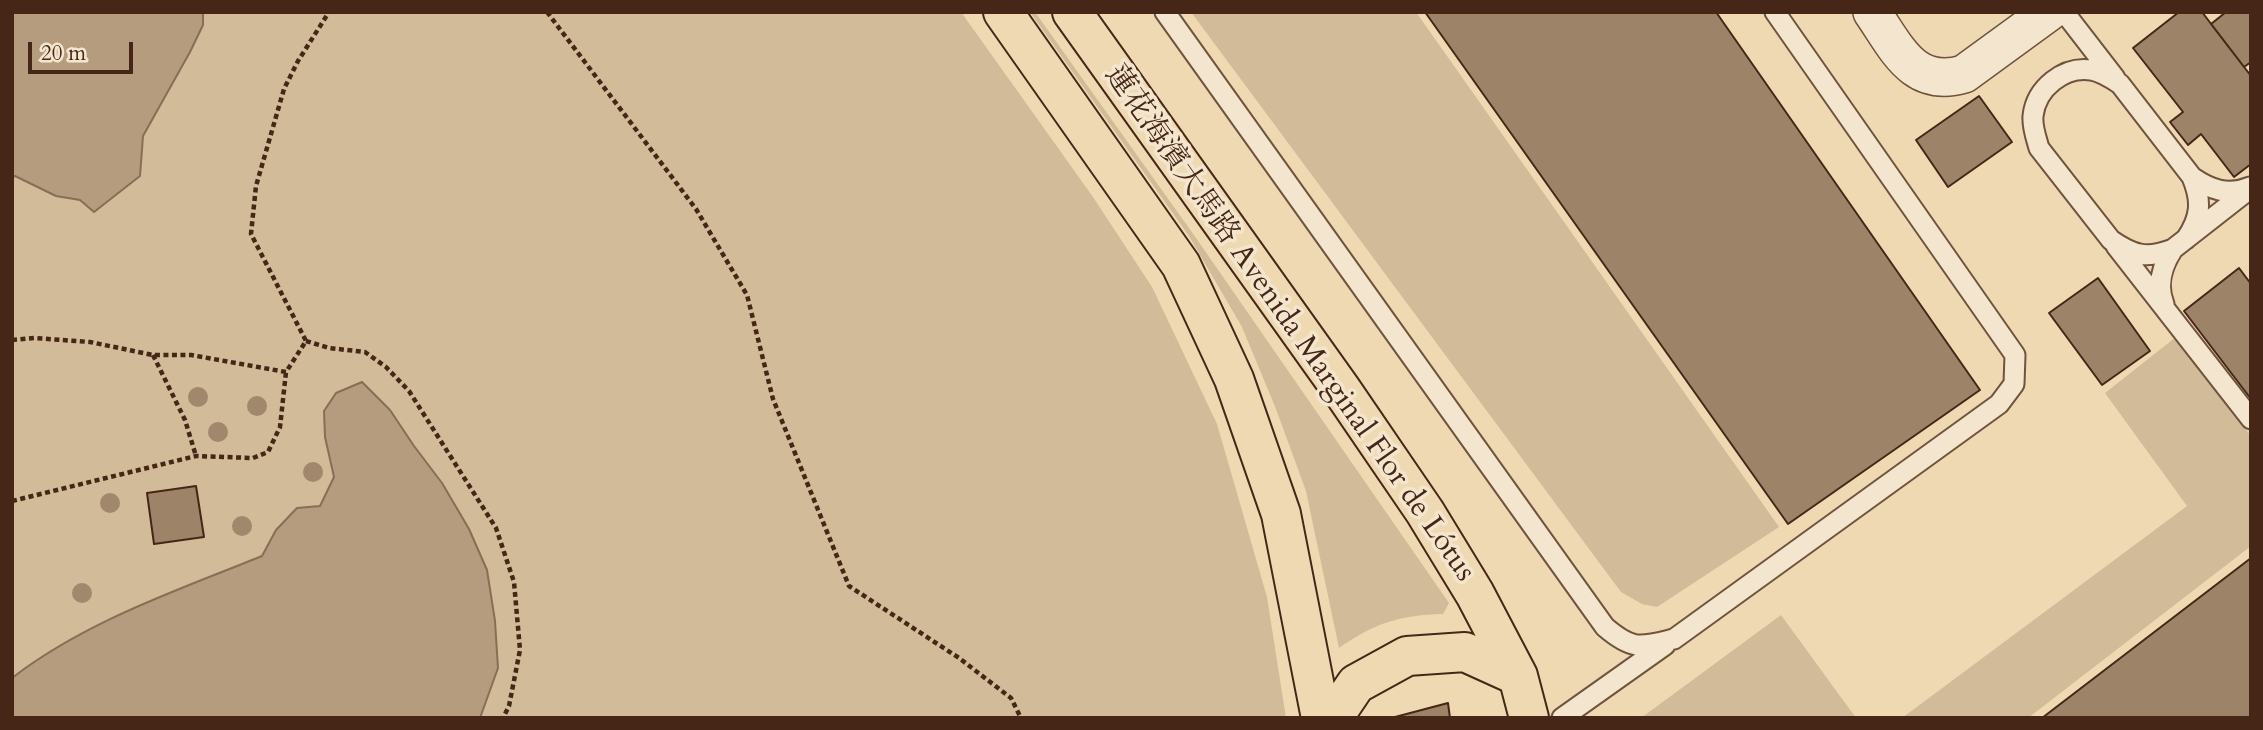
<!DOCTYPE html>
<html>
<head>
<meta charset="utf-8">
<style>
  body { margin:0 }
  #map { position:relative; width:2263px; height:730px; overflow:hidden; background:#eed9b3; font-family:Cardo,serif }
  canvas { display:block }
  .frame { position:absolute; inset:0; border:14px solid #462617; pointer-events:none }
  .scale { position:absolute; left:28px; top:42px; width:105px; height:32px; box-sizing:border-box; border:4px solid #462617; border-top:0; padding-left:9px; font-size:21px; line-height:24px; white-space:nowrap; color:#462617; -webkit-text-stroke:5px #f4e6ce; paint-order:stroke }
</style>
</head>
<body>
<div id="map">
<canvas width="2263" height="730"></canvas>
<div class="frame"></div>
<div class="scale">20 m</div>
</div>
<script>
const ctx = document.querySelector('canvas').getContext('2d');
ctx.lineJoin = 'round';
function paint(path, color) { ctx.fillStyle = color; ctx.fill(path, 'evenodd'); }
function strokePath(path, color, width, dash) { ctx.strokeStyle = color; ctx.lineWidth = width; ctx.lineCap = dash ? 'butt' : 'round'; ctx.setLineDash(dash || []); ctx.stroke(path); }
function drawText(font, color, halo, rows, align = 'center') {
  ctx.font = font + ' Cardo,"Noto Serif SC",serif'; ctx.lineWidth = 7; ctx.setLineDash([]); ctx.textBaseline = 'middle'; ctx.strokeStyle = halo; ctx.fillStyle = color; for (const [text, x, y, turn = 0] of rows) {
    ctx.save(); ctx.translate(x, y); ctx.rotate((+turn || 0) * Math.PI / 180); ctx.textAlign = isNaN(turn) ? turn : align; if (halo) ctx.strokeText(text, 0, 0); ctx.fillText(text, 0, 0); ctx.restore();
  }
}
const green = new Path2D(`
  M12,12H961L1093,197L1152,287L1217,424L1267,597L1286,718H12Z
  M1030,12H1035L1196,238L1449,603L1443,614C1401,615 1374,623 1339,648L1306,491L1276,409L1242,327L1189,236Z
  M1191,12H1416L1779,527L1657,607L1642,604L1621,592Z
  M2176,337L2251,436V546L2028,718H1902L2187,506L2105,393Z
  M1781,615L1856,718H1641Z`);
const water = new Path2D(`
  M12,12H203V25L190,52L143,136L140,176L94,212L80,200L56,196L15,176L12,178Z
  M362,382L390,410L414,446L442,483L469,529L487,570L495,621L498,668L480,718H12V678C86,621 176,591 262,556L276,530L297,508L320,506L334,477L325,437L324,411L336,393Z`);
const building = new Path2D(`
  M1425,12H1716L1980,390L1788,524Z
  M2179,12H2202L2251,76V164L2234,177L2201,134L2188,145L2170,122L2183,112L2133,48Z
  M2226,12H2251V62L2244,67L2211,24Z
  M1979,96L2012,142L1948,187L1916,140Z
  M2239,268L2251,284V399L2184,311Z
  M2098,278L2150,351L2102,385L2049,313Z
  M196,486L204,537L154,544L147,493Z
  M2251,558V718H2042Z
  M1448,703L1450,718H1395V717Z`);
const path = new Path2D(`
  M547,12L696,209L747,295L773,399L849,586L959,658L1011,698L1021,718
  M12,340L35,338L90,342L153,355H191L286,372L306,341L251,234L256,186L284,89L298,61L329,12
  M306,341L329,348L365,352L386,367L409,391L496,528L514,582L520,650L509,706L503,718
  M153,355L185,420L196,456
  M12,501L196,456L253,458L268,452L280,427L286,372`);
const service = new Path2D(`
  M1165,12L1605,627C1633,651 1641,647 1674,639L1999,404L2014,384L2015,355L1775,12
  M2064,12L2115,78
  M2192,177C2211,190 2228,196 2250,187
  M2186,239C2201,217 2202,201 2192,177L2120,84C2111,78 2102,72 2091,70C2064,66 2036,88 2033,116C2032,127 2036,137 2039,148L2111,240C2134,256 2147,259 2173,249L2251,188
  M2116,246L2251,419
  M2164,304C2156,284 2162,266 2173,249
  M1562,718L1665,645`);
const minor = new Path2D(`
  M1872,12C1897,48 1913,89 1964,74L2049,12`);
const primary = new Path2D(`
  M1003,12L1181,265L1234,379L1281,514L1321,718
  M1072,12L1341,389L1425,512L1475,594L1518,676L1529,718
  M1333,718L1356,684L1407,656L1465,652L1518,676`);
const trees = [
  [198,397],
  [257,406],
  [218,432],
  [313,472],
  [110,503],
  [242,526],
  [82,593]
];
const streetNames = [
  ["蓮花海濱大馬路 Avenida Marginal Flor de Lótus",1289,324,55]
];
paint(green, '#d1bb98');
paint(water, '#b59c7e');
strokePath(water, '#896d55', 2);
paint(building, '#9d8368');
strokePath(building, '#462617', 2);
strokePath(service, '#70533e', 23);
strokePath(minor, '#70533e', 40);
strokePath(primary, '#462617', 42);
strokePath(path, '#462617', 4.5, [5, 3.5]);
strokePath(service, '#f4e6ce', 19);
strokePath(minor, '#f4e6ce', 37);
strokePath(primary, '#eed9b3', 38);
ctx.fillStyle = '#a1876c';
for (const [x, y] of trees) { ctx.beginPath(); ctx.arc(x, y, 10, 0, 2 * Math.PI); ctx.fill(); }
drawText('30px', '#462617', '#f4e6ce', streetNames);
</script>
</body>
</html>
